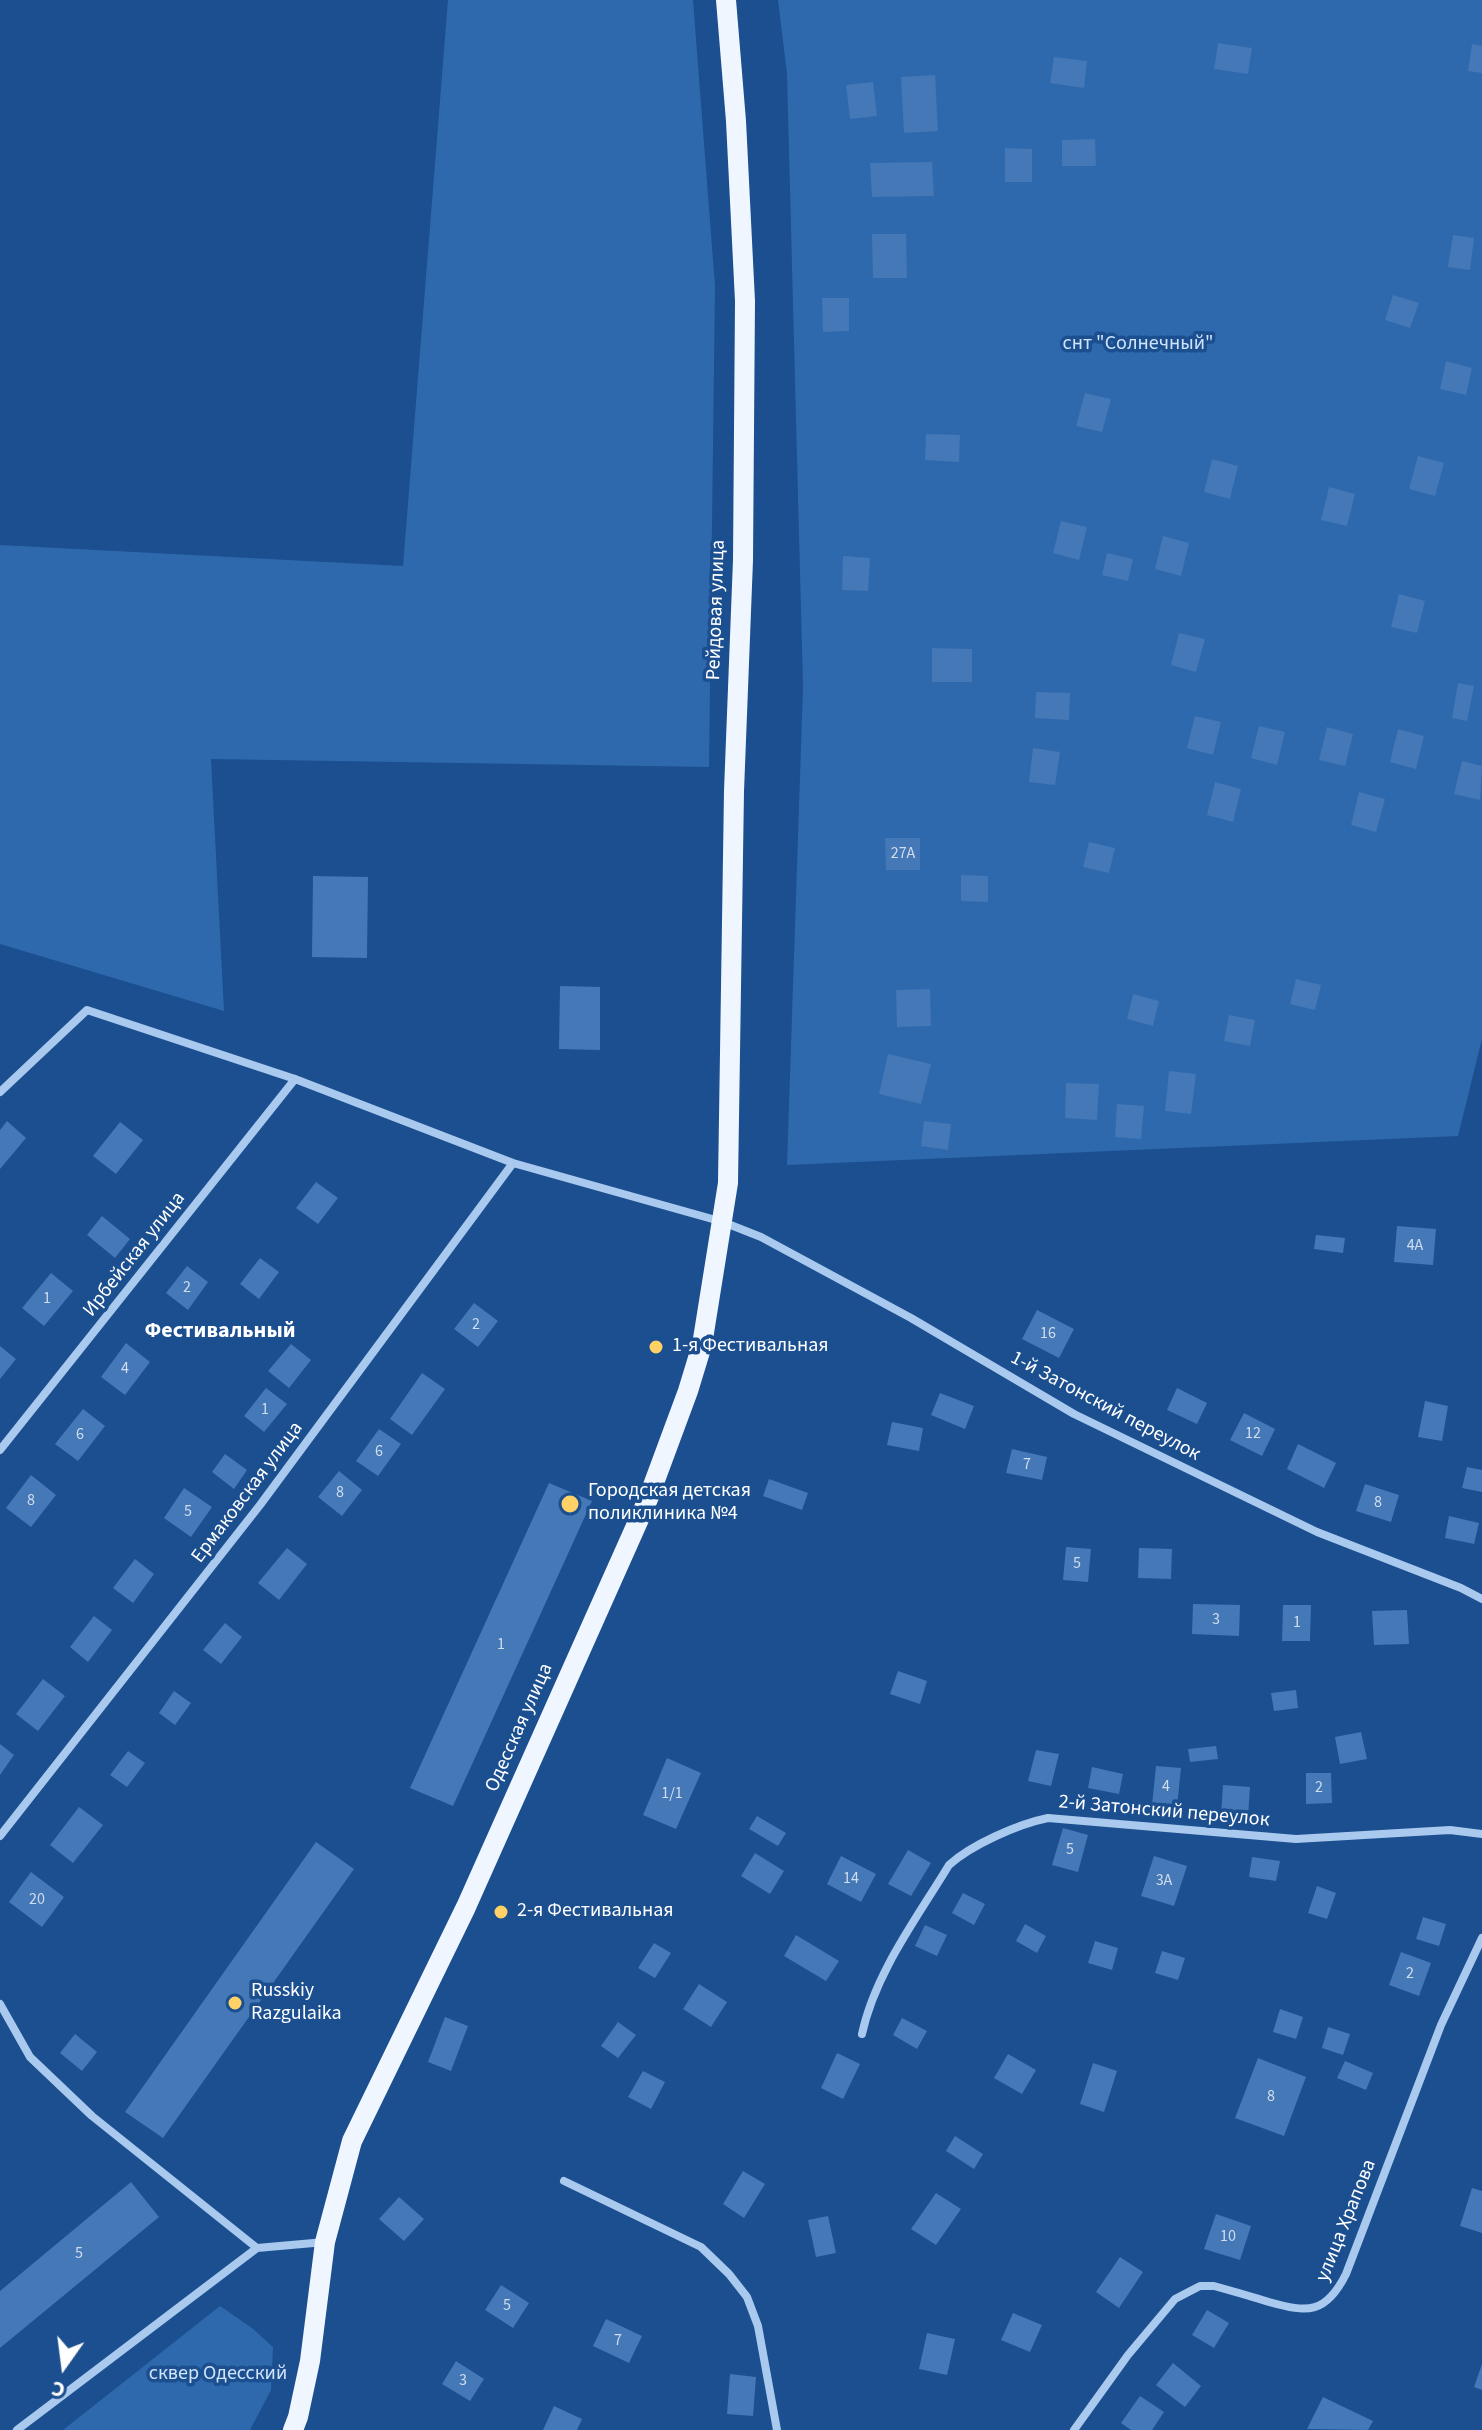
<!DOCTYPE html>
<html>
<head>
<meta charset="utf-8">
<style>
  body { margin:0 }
  #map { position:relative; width:1482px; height:2430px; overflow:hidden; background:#1b4f8f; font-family:"Source Sans 3",sans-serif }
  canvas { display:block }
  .north { position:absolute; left:24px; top:2326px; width:80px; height:80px; -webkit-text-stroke:6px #1b4f8f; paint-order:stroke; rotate:194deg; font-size:22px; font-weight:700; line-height:32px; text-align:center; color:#fff }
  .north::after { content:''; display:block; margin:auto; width:28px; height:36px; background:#fff; clip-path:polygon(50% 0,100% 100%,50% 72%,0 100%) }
</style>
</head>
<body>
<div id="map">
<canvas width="1482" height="2430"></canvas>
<div class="north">С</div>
</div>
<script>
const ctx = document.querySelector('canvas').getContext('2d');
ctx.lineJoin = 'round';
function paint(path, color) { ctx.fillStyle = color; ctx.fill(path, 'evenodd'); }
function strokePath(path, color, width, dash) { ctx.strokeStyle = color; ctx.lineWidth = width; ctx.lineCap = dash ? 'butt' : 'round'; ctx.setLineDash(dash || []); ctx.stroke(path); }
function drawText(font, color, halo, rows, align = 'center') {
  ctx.font = font + ' "Source Sans 3",sans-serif'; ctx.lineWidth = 7; ctx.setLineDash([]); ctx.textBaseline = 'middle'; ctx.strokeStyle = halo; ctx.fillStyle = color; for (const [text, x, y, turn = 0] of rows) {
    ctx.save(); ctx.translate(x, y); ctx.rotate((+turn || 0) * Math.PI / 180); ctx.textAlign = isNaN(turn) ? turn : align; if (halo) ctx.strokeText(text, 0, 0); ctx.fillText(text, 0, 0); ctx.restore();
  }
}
const green = new Path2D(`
  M448,0H693L715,286L709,767L211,759L224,1011L0,944V545L403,566Z
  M778,0H1482V1039L1458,1136L787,1165L803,687L787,74Z
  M220,2306L252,2328L273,2347L271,2390L250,2430H63Z`);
const building = new Path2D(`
  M1218,43L1252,48L1248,74L1214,69Z
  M1472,44L1482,46V73L1468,71Z
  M1054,57L1087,61L1084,88L1050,83Z
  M935,75L938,131L904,133L901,77Z
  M873,82L877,116L850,119L846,85Z
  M1095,139L1096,166H1062V140Z
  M1005,148L1032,149V182H1005Z
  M932,162L934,196L872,197L870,163Z
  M872,234H906L907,278H873Z
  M1453,235L1474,238L1470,270L1448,267Z
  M1393,295L1419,303L1410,328L1385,320Z
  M822,298H849V331L823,332Z
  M1446,361L1472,368L1466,395L1440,389Z
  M1085,393L1111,399L1102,432L1076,426Z
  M926,434L960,435L959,462L925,460Z
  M1418,456L1444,463L1435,496L1409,489Z
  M1212,459L1238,466L1230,499L1204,492Z
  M1329,487L1355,494L1347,526L1321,520Z
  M1061,521L1087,527L1079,560L1053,553Z
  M1163,536L1189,543L1181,576L1155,569Z
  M1107,553L1133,559L1128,581L1102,575Z
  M843,556L870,558L868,591L842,590Z
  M1399,594L1425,601L1417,633L1391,627Z
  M1179,633L1205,639L1196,672L1171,665Z
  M932,648L972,649V682H932Z
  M1458,683L1474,686L1467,721L1452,718Z
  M1036,692L1070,693L1069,720L1035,718Z
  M1195,716L1221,722L1213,755L1187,748Z
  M1259,726L1285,732L1277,765L1251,758Z
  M1327,727L1353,734L1345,766L1319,760Z
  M1398,729L1424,736L1416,769L1390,762Z
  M1033,748L1060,752L1055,785L1029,782Z
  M1462,761L1482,766L1480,800L1454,794Z
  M1215,782L1241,789L1233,822L1207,815Z
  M1359,792L1385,799L1376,832L1351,825Z
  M885,838H920V870H886Z
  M1089,842L1115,848L1109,873L1083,867Z
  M961,875L988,876V902L961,901Z
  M313,876L368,877L367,958L312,957Z
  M1296,979L1321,985L1315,1010L1290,1004Z
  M560,986L600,987V1050L559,1049Z
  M930,989L931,1026L897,1027L896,990Z
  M1133,994L1159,1001L1153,1026L1127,1019Z
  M1229,1015L1255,1020L1250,1046L1224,1041Z
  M888,1054L931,1064L921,1104L879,1094Z
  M1169,1071L1196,1074L1191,1114L1165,1111Z
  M1066,1083L1099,1084L1097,1120L1065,1118Z
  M1117,1104L1144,1106L1141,1139L1115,1137Z
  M7,1121L26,1138L0,1169V1130Z
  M924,1121L951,1124L948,1150L921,1146Z
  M120,1122L143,1140L116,1174L93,1156Z
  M316,1182L338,1198L318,1224L296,1208Z
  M102,1216L130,1239L115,1258L87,1235Z
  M1397,1226L1436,1229L1433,1265L1394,1262Z
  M1316,1235L1345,1238L1343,1253L1314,1249Z
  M260,1258L279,1272L259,1299L240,1284Z
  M187,1266L208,1282L188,1310L166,1293Z
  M51,1273L73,1291L44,1326L22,1308Z
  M474,1303L498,1321L478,1347L454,1329Z
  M1037,1310L1074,1329L1059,1358L1022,1339Z
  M126,1343L150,1362L125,1395L101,1377Z
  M291,1344L311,1360L289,1388L268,1371Z
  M0,1346L16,1359L0,1379Z
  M422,1373L445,1389L412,1435L390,1419Z
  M266,1388L287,1404L264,1432L244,1416Z
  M1177,1388L1207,1403L1197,1424L1167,1410Z
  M940,1393L974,1406L965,1429L931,1415Z
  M1425,1401L1448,1406L1442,1441L1418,1437Z
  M83,1409L105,1426L78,1461L55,1444Z
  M1244,1413L1275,1429L1262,1456L1230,1440Z
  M892,1422L923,1428L919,1451L887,1445Z
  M379,1429L401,1444L378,1476L356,1461Z
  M1298,1444L1336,1463L1324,1488L1287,1469Z
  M1012,1449L1047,1457L1042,1480L1006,1473Z
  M225,1454L247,1470L234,1489L212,1472Z
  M1467,1467L1482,1470V1492L1462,1488Z
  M339,1471L362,1490L342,1516L318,1497Z
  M31,1475L56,1495L31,1527L6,1508Z
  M769,1479L808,1493L802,1510L763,1496Z
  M549,1483L592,1501L453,1806L410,1788Z
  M1365,1484L1399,1495L1391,1522L1356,1511Z
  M184,1488L212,1507L191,1537L164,1518Z
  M1449,1516L1479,1523L1474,1544L1445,1538Z
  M1066,1547L1091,1549L1088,1582L1063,1580Z
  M287,1548L307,1564L279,1600L258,1583Z
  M1139,1548L1172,1549L1171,1579L1138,1578Z
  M135,1559L154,1574L133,1603L113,1588Z
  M1193,1604L1240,1605L1239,1636L1192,1634Z
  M1283,1605H1311L1310,1641H1282Z
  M1407,1610L1409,1644L1374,1645L1372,1611Z
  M94,1616L112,1630L88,1662L70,1647Z
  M225,1623L242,1637L221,1664L203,1650Z
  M898,1671L927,1681L920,1704L890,1694Z
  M43,1679L65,1696L38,1731L16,1714Z
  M1296,1690L1298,1708L1274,1711L1271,1693Z
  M174,1691L191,1703L175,1725L159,1713Z
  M1361,1732L1367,1759L1340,1764L1335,1737Z
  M0,1744L14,1755L0,1775Z
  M1216,1746L1218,1759L1190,1762L1188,1749Z
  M1036,1750L1059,1754L1051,1786L1028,1781Z
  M128,1751L145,1763L127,1787L110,1775Z
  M667,1758L701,1773L676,1829L643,1815Z
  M1156,1766L1181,1768L1177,1807L1152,1805Z
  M1092,1767L1123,1774L1119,1794L1088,1788Z
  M1306,1773H1331L1332,1803L1306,1804Z
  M1223,1785L1250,1787L1248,1817L1221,1815Z
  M79,1807L103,1825L73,1863L50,1845Z
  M757,1816L786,1833L778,1846L749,1829Z
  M1063,1828L1088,1835L1078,1872L1052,1865Z
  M316,1842L354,1869L163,2138L125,2112Z
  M908,1850L931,1863L911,1896L888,1884Z
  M755,1853L784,1871L770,1894L741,1876Z
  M841,1856L876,1874L861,1902L827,1884Z
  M1154,1856L1187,1866L1174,1906L1141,1896Z
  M1252,1857L1280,1861L1276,1881L1249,1877Z
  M31,1872L64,1897L42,1927L9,1902Z
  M1317,1886L1336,1893L1327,1919L1308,1913Z
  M963,1893L985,1904L974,1925L952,1913Z
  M1423,1917L1446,1924L1439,1946L1416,1939Z
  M1025,1924L1046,1936L1037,1953L1016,1941Z
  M925,1925L947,1935L937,1956L915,1946Z
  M796,1935L839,1961L826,1981L784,1956Z
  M1095,1941L1118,1948L1112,1970L1088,1963Z
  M654,1943L671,1953L655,1978L638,1968Z
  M1162,1951L1185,1958L1178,1980L1155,1973Z
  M1401,1952L1431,1963L1419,1996L1389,1985Z
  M699,1984L727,2002L711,2027L683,2009Z
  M1280,2009L1303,2017L1296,2039L1273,2032Z
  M445,2017L468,2026L451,2071L428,2062Z
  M902,2018L927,2031L917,2049L893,2035Z
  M618,2022L636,2035L618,2058L601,2046Z
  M1328,2027L1350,2034L1343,2055L1322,2048Z
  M75,2034L97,2052L82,2071L60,2053Z
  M837,2053L860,2064L843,2099L821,2088Z
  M1008,2054L1036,2070L1022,2094L994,2078Z
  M1258,2058L1306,2077L1284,2136L1235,2118Z
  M1345,2061L1373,2073L1366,2090L1337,2078Z
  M1093,2063L1117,2071L1104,2112L1080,2104Z
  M643,2071L665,2082L651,2109L628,2097Z
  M955,2136L983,2154L974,2169L946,2151Z
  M743,2171L765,2184L744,2218L723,2204Z
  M131,2182L159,2217L0,2348V2291Z
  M1472,2188L1482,2191V2233L1460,2226Z
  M936,2193L961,2209L936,2245L911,2229Z
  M399,2197L424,2219L404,2241L379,2219Z
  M1216,2214L1251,2226L1240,2260L1204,2249Z
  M828,2216L836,2253L816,2257L808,2220Z
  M1120,2257L1143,2272L1119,2308L1096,2292Z
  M501,2285L529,2303L513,2328L485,2310Z
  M1207,2310L1229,2323L1214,2348L1192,2335Z
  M1013,2313L1042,2325L1030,2352L1001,2340Z
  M606,2319L642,2336L629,2363L593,2346Z
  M927,2333L955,2339L947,2375L919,2369Z
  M456,2361L484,2379L470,2401L442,2384Z
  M1173,2363L1201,2386L1185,2407L1156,2385Z
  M1482,2364V2390L1474,2387Z
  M730,2374L756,2377L753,2416L727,2414Z
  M1140,2396L1164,2412L1152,2430H1131L1121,2423Z
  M1323,2397L1373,2421L1368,2430L1307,2429Z
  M554,2406L582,2419L577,2430H543Z`);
const minor = new Path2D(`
  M0,1092L87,1010L295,1079L513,1163L723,1222L761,1237L911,1318L1074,1414L1317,1532L1461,1588L1482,1599
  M0,1450L295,1079
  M0,1836L260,1505L513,1163
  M0,2004L30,2057L92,2116L257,2248
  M862,2034C875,1973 917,1918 949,1865C971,1845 1018,1824 1048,1818L1296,1839L1450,1830L1482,1834
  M564,2181L701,2247L729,2274L747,2297L758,2326L777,2430
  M17,2430L257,2248L325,2242
  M1074,2430L1128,2355L1175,2299L1200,2286H1214C1232,2291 1250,2296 1269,2302C1308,2313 1326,2314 1346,2274L1441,2025L1482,1938`);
const primary = new Path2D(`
  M293,2430L298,2417L310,2361L325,2242L352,2141L466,1907L648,1499L688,1391L702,1345L728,1183L734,791L743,560L745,301L736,121L726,0`);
const markers = [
  [656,1347,8,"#ffd166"],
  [570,1504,10,"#ffd166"],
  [501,1912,8,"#ffd166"],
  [235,2003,8,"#ffd166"]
];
const numberNames = [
  ["27А",903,854],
  ["4А",1415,1246],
  ["2",187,1288],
  ["1",47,1299],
  ["2",476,1325],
  ["16",1048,1334],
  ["4",125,1369],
  ["1",265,1410],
  ["12",1253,1434],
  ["6",80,1435],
  ["6",379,1452],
  ["7",1027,1465],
  ["8",340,1493],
  ["8",31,1501],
  ["8",1378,1503],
  ["5",188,1512],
  ["5",1077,1564],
  ["3",1216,1620],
  ["1",1297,1623],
  ["1",501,1645],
  ["4",1166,1787],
  ["2",1319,1788],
  ["1/1",672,1794],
  ["5",1070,1850],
  ["14",851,1879],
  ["3А",1164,1881],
  ["20",37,1900],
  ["2",1410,1974],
  ["8",1271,2097],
  ["10",1228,2237],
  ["5",79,2254],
  ["5",507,2306],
  ["7",618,2341],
  ["3",463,2381]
];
const parkNames = [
  ["снт \"Солнечный\"",1138,345],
  ["сквер Одесский",218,2375]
];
const streetNames = [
  ["Рейдовая улица",717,610,-88],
  ["Ирбейская улица",135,1255,-52],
  ["1-й Затонский переулок",1105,1407,28],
  ["Ермаковская улица",248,1493,-53],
  ["Одесская улица",520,1728,-66],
  ["2-й Затонский переулок",1164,1812,5],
  ["улица Храпова",1347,2221,-68]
];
const poiNames = [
  ["1-я Фестивальная",672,1347],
  ["Городская детская",588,1492],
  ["поликлиника №4",588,1515],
  ["2-я Фестивальная",517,1912],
  ["Russkiy",251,1992],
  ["Razgulaika",251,2015]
];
const neighbourhoodNames = [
  ["Фестивальный",220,1332]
];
paint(green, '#2e69ad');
paint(building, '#4478b7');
strokePath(minor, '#a9c9ee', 8);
strokePath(primary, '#f0f6ff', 20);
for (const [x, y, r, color] of markers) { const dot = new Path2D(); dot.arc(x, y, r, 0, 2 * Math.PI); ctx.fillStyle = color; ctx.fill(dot); strokePath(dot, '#1b4f8f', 3); }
drawText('16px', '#d0dded', null, numberNames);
drawText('20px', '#cfe3fa', '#1b4f8f', parkNames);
drawText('20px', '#fff', '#1b4f8f', streetNames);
drawText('20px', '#fff', '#1b4f8f', poiNames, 'left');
drawText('bold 22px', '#fff', '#1b4f8f', neighbourhoodNames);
</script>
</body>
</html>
